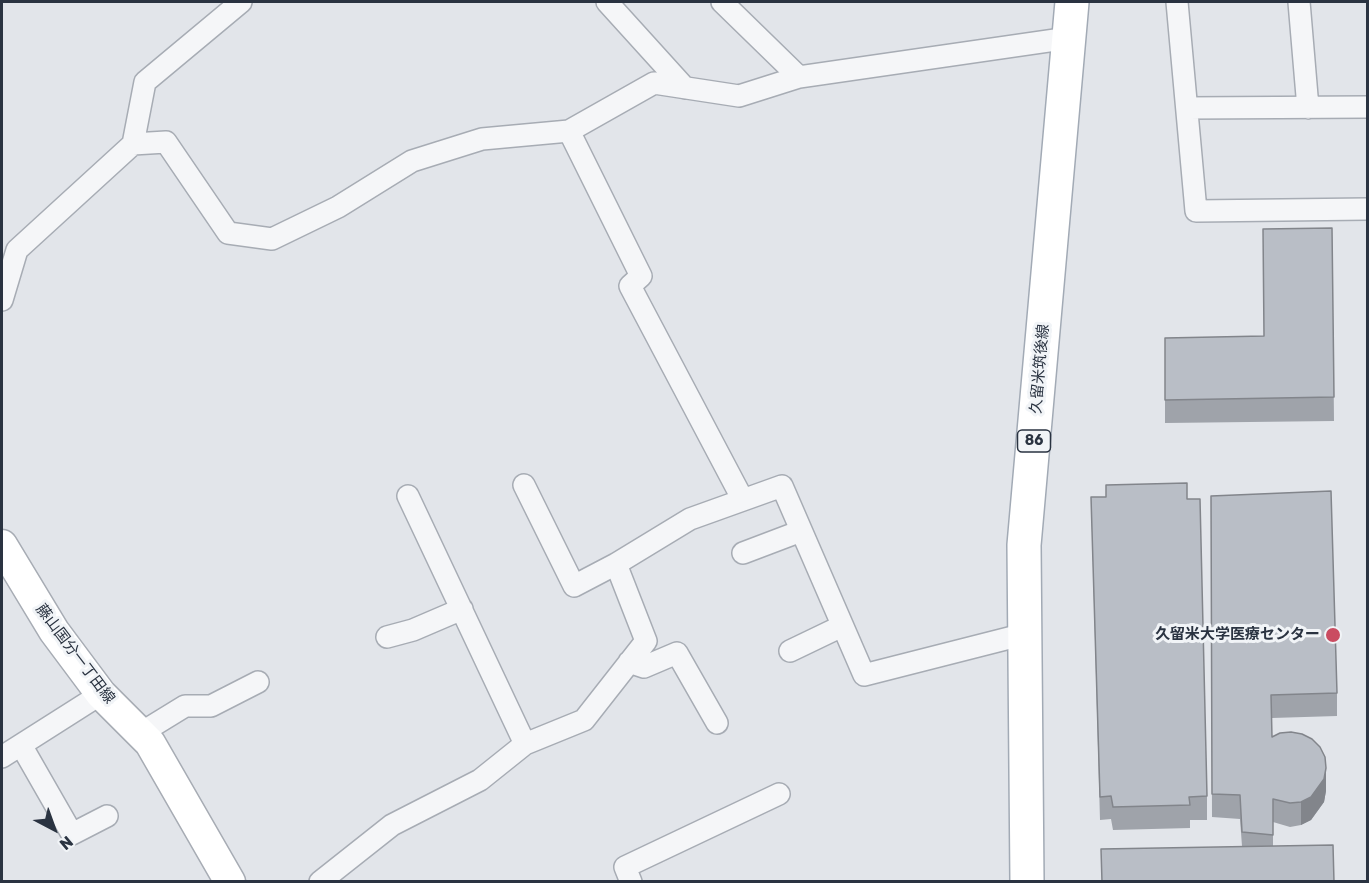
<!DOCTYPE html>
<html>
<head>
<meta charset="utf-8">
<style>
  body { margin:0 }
  #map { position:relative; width:1369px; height:883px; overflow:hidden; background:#e2e5ea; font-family:Rubik,sans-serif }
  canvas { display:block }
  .frame { position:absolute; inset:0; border:3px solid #2a3341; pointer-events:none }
  .north { position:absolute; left:24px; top:799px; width:60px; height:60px; -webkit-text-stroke:4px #f1f4f7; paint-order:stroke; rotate:139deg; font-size:16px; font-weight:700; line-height:24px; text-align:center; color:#2a3341 }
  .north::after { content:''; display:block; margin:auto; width:21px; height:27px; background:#2a3341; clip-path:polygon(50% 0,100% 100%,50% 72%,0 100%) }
</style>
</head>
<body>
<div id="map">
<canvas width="1369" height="883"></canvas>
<div class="frame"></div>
<div class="north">N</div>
</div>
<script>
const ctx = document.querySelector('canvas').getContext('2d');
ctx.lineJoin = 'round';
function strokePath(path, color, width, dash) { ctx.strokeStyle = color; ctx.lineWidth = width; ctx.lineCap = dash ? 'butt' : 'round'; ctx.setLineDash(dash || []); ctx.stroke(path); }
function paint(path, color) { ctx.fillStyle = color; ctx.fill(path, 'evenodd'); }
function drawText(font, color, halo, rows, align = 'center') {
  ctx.font = font + ' Rubik,"Noto Sans JP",sans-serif'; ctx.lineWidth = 6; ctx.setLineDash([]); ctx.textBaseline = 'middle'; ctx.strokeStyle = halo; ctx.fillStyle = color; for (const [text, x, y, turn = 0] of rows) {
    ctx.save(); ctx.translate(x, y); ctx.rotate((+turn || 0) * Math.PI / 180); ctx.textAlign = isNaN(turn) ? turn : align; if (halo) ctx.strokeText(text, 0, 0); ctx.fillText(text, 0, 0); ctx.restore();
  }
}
const street = new Path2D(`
  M607,2L685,88
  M722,2L799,77
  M1177,2L1196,211L1368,209
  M1299,2L1308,108
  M1187,108L1368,107
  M569,131L641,276L630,286L743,500
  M133,144L145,82L241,2
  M2,300L17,250L133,144L166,142L228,233L272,239L338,207L412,161L482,139L569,131L654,83L739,96L799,77L1069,38
  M524,485L574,586L616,564
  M408,496L525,744
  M743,553L801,531
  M387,637L413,630L462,609
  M790,651L842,626
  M629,662L644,667L677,653L717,723
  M141,733L185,706H211L258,682
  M21,745L72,834L107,816
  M2,757L101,694
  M320,882L392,825L480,780L525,744L584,720L646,641L616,564L690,519L782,486L864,675L1025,634
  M631,882L625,867L779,794`);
const secondary = new Path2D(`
  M2,545L54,631L101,694L150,743L230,882`);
const primary = new Path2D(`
  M1027,882L1024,545L1072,2`);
const wall = new Path2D(`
  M1332,228L1334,421L1165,423V338L1264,336Z
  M1211,496L1337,693V716L1272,718V737L1326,791L1324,802L1311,820L1301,825L1290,827L1273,822V846H1242L1240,819L1212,817Z
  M1091,497L1187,499L1207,796V820H1190V828L1113,830L1111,819L1100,820Z`);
const shadedWall = new Path2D(`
  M1326,768V791L1324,802L1311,820L1301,825V802Z`);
const building = new Path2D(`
  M1332,228L1334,397L1165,400V338L1264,336L1263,229Z
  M1187,483V499H1200L1207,796L1189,797L1190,805L1113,807L1111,796L1100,797L1091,497H1106V485Z
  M1331,491L1337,693L1271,695L1272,737L1280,733L1291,732L1302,734L1312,739L1320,747L1325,757L1326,768L1324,779L1311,797L1301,802L1290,803L1273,799V835L1242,832L1240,795L1212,794L1211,496Z
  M1333,845L1334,882H1102L1101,849Z`);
const markers = [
  [1333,635,8,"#ca4c61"]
];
const shields = [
  [1034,441,33]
];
const shieldNames = [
  ["86",1034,441]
];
const streetNames = [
  ["久留米筑後線",1040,369,-85],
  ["藤山国分一丁田線",75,654,53]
];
const poiNames = [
  ["久留米大学医療センター",1320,635]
];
strokePath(street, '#a7acb4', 24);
strokePath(secondary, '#a7acb4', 33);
strokePath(primary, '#a2aab5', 36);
strokePath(street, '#f5f6f8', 21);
strokePath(secondary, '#fff', 30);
strokePath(primary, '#fff', 33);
paint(wall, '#9fa3aa');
paint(shadedWall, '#82858b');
paint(building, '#b9bec6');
strokePath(building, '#82858b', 1.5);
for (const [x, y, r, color] of markers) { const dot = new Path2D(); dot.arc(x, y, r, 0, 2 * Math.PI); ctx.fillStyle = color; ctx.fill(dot); strokePath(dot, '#f1f4f7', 2); }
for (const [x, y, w] of shields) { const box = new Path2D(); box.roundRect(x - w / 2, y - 11, w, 22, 4.5); ctx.fillStyle = '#f1f4f7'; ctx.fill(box); strokePath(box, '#2a3341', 1.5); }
drawText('bold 14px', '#2a3341', null, shieldNames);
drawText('15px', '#2a3341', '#f1f4f7', streetNames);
drawText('bold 15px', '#2a3341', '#f1f4f7', poiNames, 'right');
</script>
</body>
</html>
